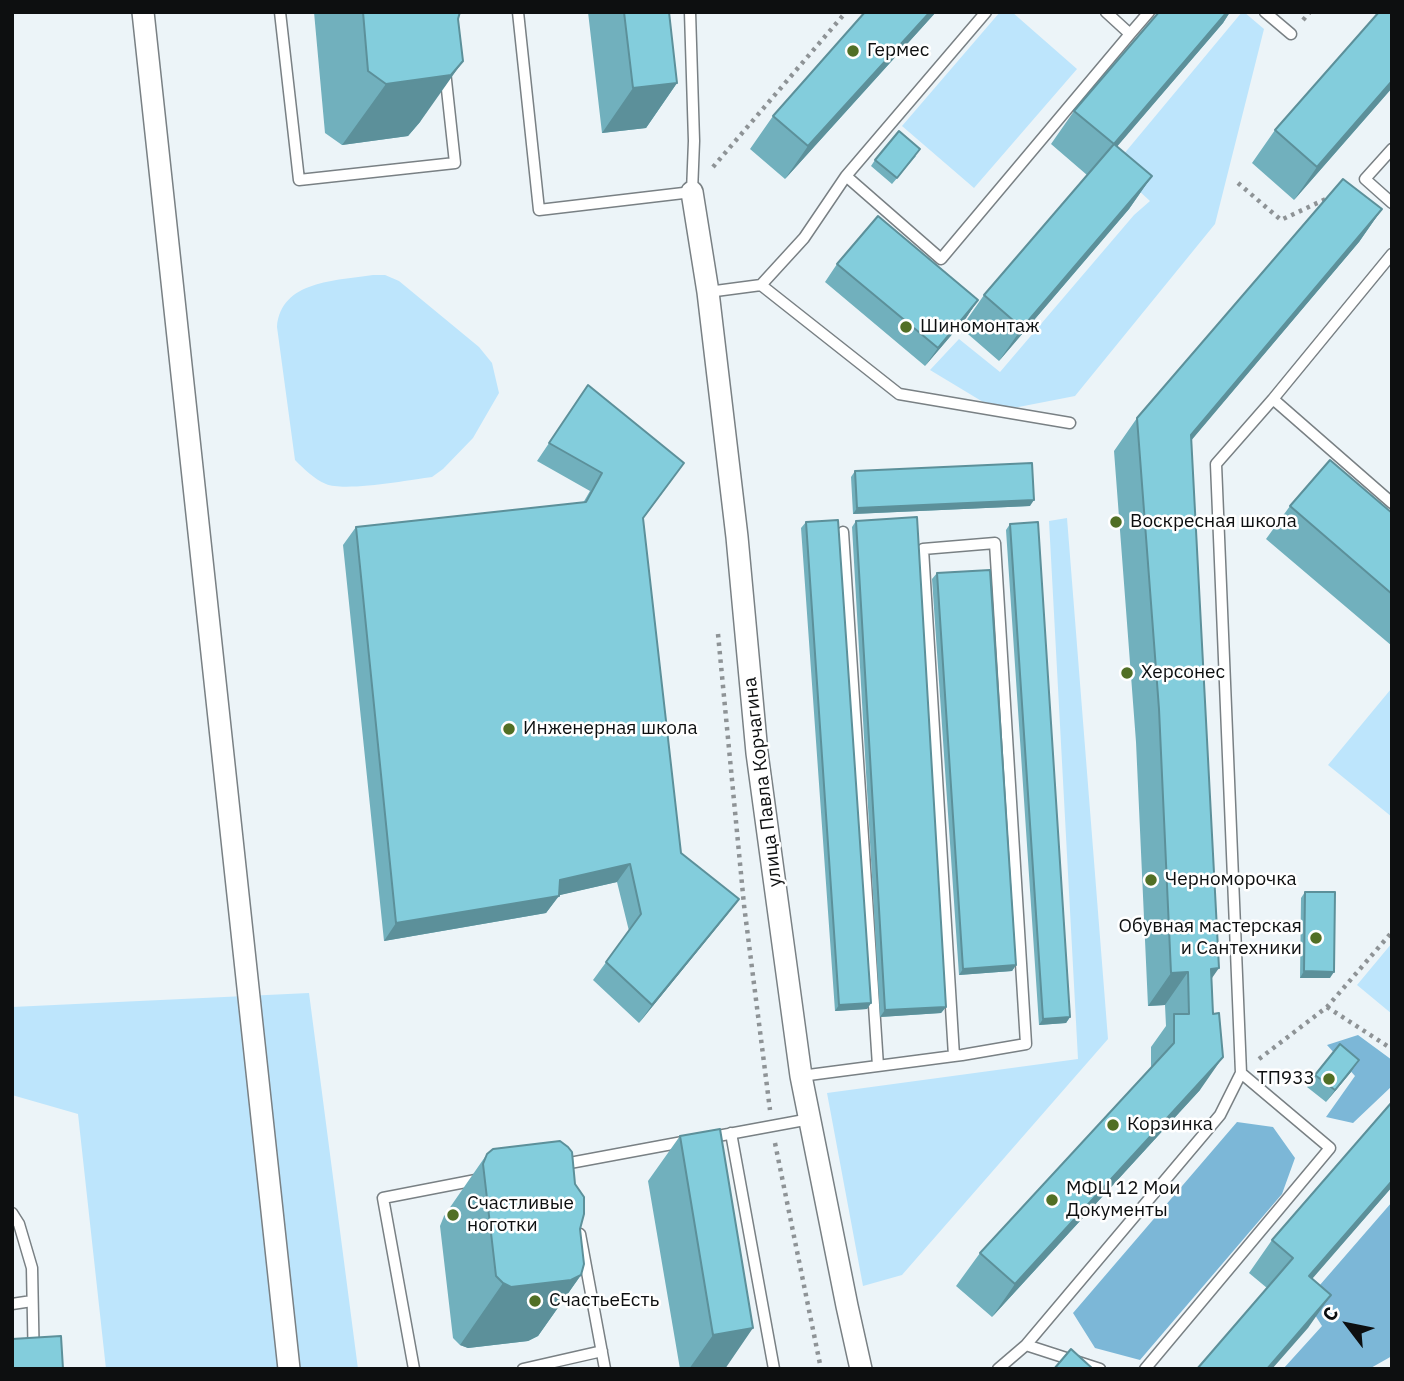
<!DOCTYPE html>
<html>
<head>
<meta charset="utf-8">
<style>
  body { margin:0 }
  #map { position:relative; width:1404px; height:1381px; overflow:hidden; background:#ecf4f8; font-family:"IBM Plex Sans",sans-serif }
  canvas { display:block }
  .frame { position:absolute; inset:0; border:14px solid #0d0f10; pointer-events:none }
  .north { position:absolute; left:1313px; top:1290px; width:70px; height:70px; -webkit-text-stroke:5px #fff; paint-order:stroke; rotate:302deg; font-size:19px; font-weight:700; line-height:28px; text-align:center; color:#0d0f10 }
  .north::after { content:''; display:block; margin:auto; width:24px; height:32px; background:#0d0f10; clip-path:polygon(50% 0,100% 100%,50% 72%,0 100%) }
</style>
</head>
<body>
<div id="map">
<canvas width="1404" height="1381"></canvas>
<div class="frame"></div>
<div class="north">С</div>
</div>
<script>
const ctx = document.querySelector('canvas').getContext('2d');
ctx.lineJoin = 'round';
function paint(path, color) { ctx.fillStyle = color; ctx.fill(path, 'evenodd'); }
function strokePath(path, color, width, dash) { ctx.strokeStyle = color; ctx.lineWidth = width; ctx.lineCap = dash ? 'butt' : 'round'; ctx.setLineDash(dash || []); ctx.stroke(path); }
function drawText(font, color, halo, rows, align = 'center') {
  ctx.font = font + ' "IBM Plex Sans",sans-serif'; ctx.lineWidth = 5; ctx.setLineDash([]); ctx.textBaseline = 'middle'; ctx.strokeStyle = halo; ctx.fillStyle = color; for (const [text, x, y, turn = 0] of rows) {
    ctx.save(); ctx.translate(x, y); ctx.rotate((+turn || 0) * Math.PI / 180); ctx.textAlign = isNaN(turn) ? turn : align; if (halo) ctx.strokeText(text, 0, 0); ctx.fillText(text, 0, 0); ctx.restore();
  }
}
const green = new Path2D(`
  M1000,12H1012L1077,69L974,188L902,126Z
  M1242,12H1244L1264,29L1215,224L1075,396L998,411L930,370L959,339L1000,372L1134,215L1150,201L1113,167Z
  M373,275H385L399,281L479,347L492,363L499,393L473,438L443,469L432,477C409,480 344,492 326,484C314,479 304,469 295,460L277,327C281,280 336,281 373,275Z
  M1067,518L1108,1039L902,1275L863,1286L827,1093L1078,1059L1049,521Z
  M1391,689L1392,690V817L1328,765Z
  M1392,943V1014L1357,985Z
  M309,993L358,1369H106L78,1114L12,1095V1007Z`);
const forest = new Path2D(`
  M1358,1035L1392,1060V1086L1353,1123L1326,1117L1355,1076L1327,1045Z
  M1237,1122L1273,1127L1295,1158L1282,1194L1140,1360L1095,1348L1073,1313Z
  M1392,1202V1356L1369,1369H1283L1322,1326L1306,1301Z`);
const path = new Path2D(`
  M1303,20L1310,12
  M713,167L846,12
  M1238,183L1281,220L1330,197
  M718,634L744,905L770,1110
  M1327,1007L1392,1049
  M1259,1059L1327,1007L1392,932
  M775,1143L821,1369`);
const lane = new Path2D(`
  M280,12L299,180L455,163L445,71
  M518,12L539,210L692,192L694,141L690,12
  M1265,12L1291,34
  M1130,34L1149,12
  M1392,149L1365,179L1392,203
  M846,176L941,259L1130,34L1106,12
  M761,285L899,394L1070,423
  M708,292L761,285L804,238L846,176L986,12
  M1273,399L1392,503
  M843,532L878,1066
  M801,1076L954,1056L962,1055L1026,1044L995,543L923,549L954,1056
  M731,1133L774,1369
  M707,1138L810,1119
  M559,1165L688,1141
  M12,1213L19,1224L32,1268L34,1369
  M580,1234L605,1369
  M12,1304L32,1301
  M1026,1345L1100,1369
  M414,1369L383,1198L481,1179
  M523,1369L602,1351
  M998,1369L1026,1345L1220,1115L1241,1073L1216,464L1273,399L1392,254
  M1145,1369L1330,1148L1241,1073`);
const street = new Path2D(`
  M143,12L289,1369
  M692,192L708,292L737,537L757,753L801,1076L847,1306L861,1369`);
const wall = new Path2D(`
  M314,12H460L420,122L408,136L342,145L325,133Z
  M588,12H669L677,83L646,128L602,133Z
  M936,12L785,179L750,149L773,116Z
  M1159,12H1230L1223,23L1117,146L1152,176L1129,209L999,361L961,328L984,295L1087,175L1051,144L1074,111Z
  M1392,12V88L1294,200L1252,163L1275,130Z
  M916,156L892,184L871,166L875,160Z
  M1382,209L1359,242L1191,440L1211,979L1200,1090L992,1317L956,1286L980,1253L1151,1068V1047L1166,1026L1165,1005L1148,1006L1136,742L1114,451L1137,418Z
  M837,264L978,300L966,318L925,366L825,282Z
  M588,385L671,481L643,519L681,853L739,899L726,916L639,1023L593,980L629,931L617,882L559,895L546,913L384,941L343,545L356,527L583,503L590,491L537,461Z
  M855,471L1030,506L853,514L851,477Z
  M1290,506L1392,513V646L1266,539Z
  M856,521L946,1007L941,1013L880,1017L852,527Z
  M806,522L871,1003L867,1009L835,1011L801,528Z
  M1010,524L1070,1017L1066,1023L1039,1025L1006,530Z
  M937,573L1016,965L1012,971L959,975L932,579Z
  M1305,892L1330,978H1300L1301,898Z
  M1351,1072L1326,1102L1307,1087L1315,1075Z
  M1392,1102V1187L1312,1278L1308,1328L1267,1288L1249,1273L1272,1240Z
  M680,1136L725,1369H680L648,1181Z
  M487,1154L580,1229L581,1275L538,1336L528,1341L468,1348L460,1345L453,1338L440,1226L444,1216Z`);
const shadedWall = new Path2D(`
  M930,12H936L785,179L808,146Z
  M1227,12H1230L1223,23L1091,177L1114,144Z
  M463,61L420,122L408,136L342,145L386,84Z
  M1392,81V88L1294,200L1317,167Z
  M677,83L646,128L602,133L633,88Z
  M1152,176L1129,209L999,361L1022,328Z
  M1382,209L1359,242L1168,468L1191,435Z
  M978,300L966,318L925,366L938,348Z
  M1034,500L1030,506L853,514L857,508Z
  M630,864L617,882L556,896H559L546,913L384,941L396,923L560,880Z
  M739,899L726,916L639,1023L652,1005Z
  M1016,965L1012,971L959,975L963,969Z
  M1219,968L1196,1001L1211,969Z
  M1304,971L1334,972L1330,978H1300Z
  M1188,972L1165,1005L1148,1006L1171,973Z
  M871,1003L867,1009L835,1011L839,1005Z
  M946,1007L941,1013L880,1017L885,1010Z
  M1070,1017L1066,1023L1039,1025L1043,1019Z
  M1223,1057L1200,1090L992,1317L1015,1284Z
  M1359,1060L1351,1072L1326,1102L1335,1090Z
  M1392,1181V1187L1286,1309L1309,1276Z
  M581,1275L538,1336L528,1341L468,1348L460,1345L503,1283Z
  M1331,1295L1308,1328L1272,1369H1267Z
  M753,1328L725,1369H689L713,1335Z`);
const building = new Path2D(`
  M363,12H460L458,19L463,61L451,75L386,84L368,71Z
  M624,12H669L677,83L633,88Z
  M865,12H930L808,146L773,116Z
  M1159,12H1227L1114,144L1152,176L1022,328L984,295L1114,144L1074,111Z
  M1379,12H1392V81L1317,167L1275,130Z
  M899,131L920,149L897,178L875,160Z
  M1343,179L1382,209L1191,435L1219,968L1211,969L1213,1014L1219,1013L1223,1057L1015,1284L980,1253L1174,1043V1014H1189L1188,972L1171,973L1159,709L1137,418Z
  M878,216L978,300L938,348L837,264Z
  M588,385L684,463L643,518L681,853L739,899L652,1005L606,962L641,914L630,864L560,880L559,896L396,923L356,527L586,502L602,473L549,443Z
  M1330,460L1392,513V594L1290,506Z
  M1032,463L1034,500L857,508L855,471Z
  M917,517L946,1007L885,1010L856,521Z
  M838,520L871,1003L839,1005L806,522Z
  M1038,522L1070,1017L1043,1019L1010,524Z
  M990,570L1016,965L963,969L937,573Z
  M1305,892H1335L1334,972L1304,971Z
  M1340,1044L1359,1060L1335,1090L1315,1075Z
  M1392,1102V1181L1309,1276L1331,1295L1267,1369H1197L1293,1258L1272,1240Z
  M720,1129L753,1328L713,1335L680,1136Z
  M560,1141L568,1147L572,1152L575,1184L584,1197V1214L580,1229L584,1264L581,1275L571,1280L511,1287L503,1283L496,1276L483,1164L487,1154L493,1149Z
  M61,1336L63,1369H12V1339Z
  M1071,1349L1093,1369H1054Z`);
const markers = [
  [853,51,7,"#516f25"],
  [906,327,7,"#516f25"],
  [1116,522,7,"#516f25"],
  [1127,673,7,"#516f25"],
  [509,729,7,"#516f25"],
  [1151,880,7,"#516f25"],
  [1316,938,7,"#516f25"],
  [1329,1079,7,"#516f25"],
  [1113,1125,7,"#516f25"],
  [1052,1200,7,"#516f25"],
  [453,1215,7,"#516f25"],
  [535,1301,7,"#516f25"]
];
const poiNames = [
  ["Гермес",867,51],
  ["Шиномонтаж",920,327],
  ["Воскресная школа",1130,522],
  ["Херсонес",1141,673],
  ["Инженерная школа",523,729],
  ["Черноморочка",1165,880],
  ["Обувная мастерская",1302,927,"right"],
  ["и Сантехники",1302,949,"right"],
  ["ТП933",1315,1079,"right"],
  ["Корзинка",1127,1125],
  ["МФЦ 12 Мои",1066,1189],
  ["Документы",1066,1211],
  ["Счастливые",467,1204],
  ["ноготки",467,1226],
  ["СчастьеЕсть",549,1301]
];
const streetNames = [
  ["улица Павла Корчагина",763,782,-97]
];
paint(green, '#bde5fc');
paint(forest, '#7cb7d7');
strokePath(lane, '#798084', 13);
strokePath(street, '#798084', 24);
strokePath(path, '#8e9396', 4.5, [3.5, 5]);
strokePath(lane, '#fff', 10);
strokePath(street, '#fff', 21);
paint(wall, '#71b0bd');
paint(shadedWall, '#5c909a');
paint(building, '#83cddc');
strokePath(building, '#5c909a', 2);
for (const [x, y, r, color] of markers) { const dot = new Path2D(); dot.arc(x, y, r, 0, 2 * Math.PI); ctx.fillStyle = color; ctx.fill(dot); strokePath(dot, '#fff', 2.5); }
drawText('19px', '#0d0f10', '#fff', poiNames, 'left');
drawText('19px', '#0d0f10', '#fff', streetNames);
</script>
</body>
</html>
